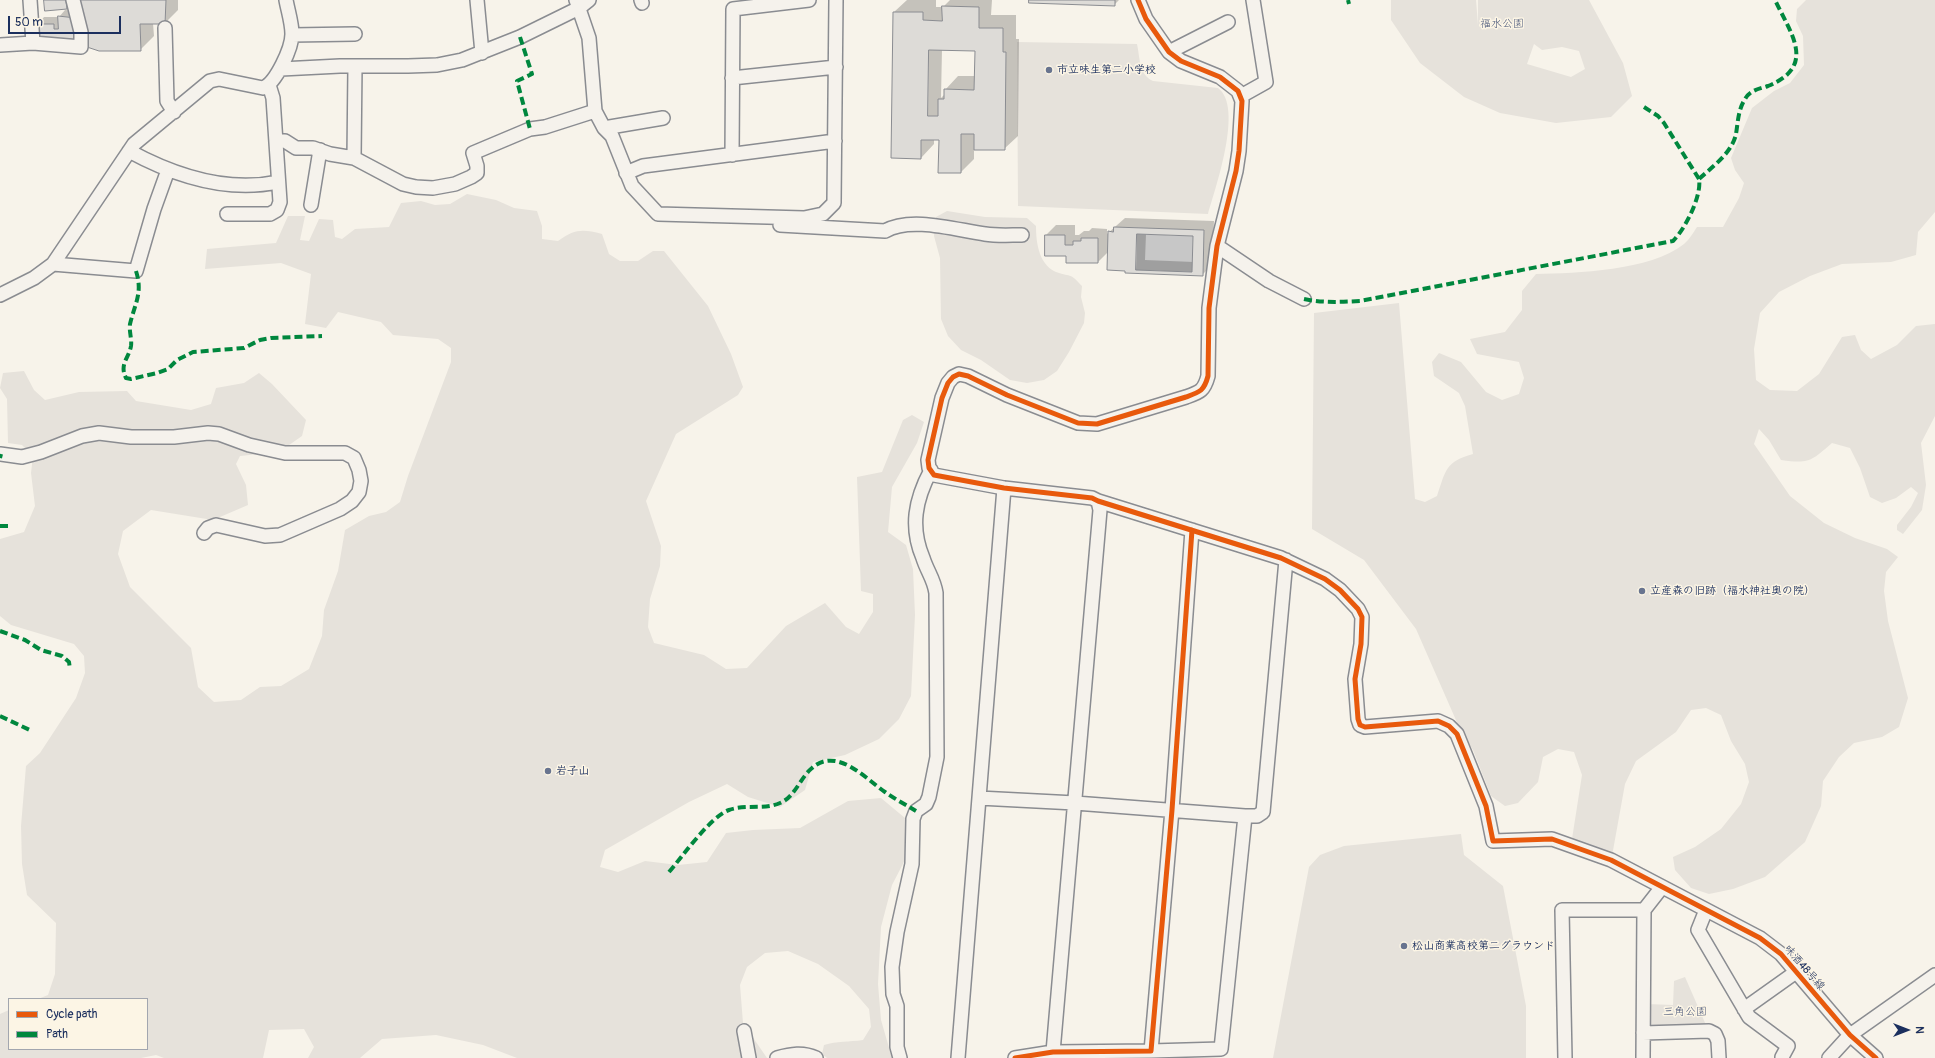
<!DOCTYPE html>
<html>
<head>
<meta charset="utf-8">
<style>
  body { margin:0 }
  #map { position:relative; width:1935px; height:1058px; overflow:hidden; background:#f7f3ea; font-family:Pangolin,sans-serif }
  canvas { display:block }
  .legend { position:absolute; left:8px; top:998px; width:140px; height:52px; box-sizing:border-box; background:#fcf5e5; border:1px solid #a2a6af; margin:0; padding:5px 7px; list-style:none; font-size:12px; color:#1b2f5e }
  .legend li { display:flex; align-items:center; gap:8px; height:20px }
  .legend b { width:20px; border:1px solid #a2a6af }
  .north { position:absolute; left:1887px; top:1010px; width:40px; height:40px; -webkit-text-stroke:3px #fcf5e5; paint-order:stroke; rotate:90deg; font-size:11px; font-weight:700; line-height:16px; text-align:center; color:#1b2f5e }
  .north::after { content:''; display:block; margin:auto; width:14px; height:18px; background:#1b2f5e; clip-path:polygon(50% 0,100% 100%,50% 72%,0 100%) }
  .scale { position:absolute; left:8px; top:16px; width:113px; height:18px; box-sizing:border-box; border:2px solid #1b2f5e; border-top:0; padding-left:5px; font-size:12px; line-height:14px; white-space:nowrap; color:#1b2f5e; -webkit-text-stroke:3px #fcf5e5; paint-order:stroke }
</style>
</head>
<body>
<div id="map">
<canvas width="1935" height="1058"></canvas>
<ul class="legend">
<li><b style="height:5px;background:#e8590c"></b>Cycle path</li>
<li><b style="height:5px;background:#00873e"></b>Path</li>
</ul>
<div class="north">N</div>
<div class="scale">50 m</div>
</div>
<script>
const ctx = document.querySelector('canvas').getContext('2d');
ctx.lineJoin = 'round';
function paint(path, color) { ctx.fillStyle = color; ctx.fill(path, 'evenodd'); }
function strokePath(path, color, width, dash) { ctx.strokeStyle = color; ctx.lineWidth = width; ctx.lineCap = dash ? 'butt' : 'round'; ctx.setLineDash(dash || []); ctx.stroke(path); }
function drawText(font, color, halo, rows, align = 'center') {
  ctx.font = font + ' Pangolin,"Klee One",sans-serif'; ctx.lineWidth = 3; ctx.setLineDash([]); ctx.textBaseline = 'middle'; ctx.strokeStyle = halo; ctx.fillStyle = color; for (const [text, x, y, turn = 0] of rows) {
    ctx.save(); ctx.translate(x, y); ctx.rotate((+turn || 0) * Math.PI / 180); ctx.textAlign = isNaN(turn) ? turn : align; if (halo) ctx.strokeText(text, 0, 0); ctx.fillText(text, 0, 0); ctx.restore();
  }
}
const green = new Path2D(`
  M1391,0H1476L1478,25V0H1589L1623,63L1632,96L1611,117L1556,123L1500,113L1464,97L1420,63L1391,20ZM1534,44L1542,50L1562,47L1579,51L1585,69L1571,77L1527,64Z
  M1806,0H1935V212L1918,232L1916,255L1891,262L1842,264L1810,276L1779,292L1760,313L1754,349L1756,380L1770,390L1797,391L1819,374L1842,337L1855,335L1861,350L1871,359L1897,345L1916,326L1935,324V416L1921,443L1926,485L1922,510L1903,534L1897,530V525L1911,507L1918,493L1911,487L1896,498L1882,503L1870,497L1860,468L1850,448L1832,443C1811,461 1810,464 1781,460L1769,440L1759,429L1754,444L1790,496L1824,523L1855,538L1887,549L1898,557L1886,572L1884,591L1888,621L1908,698L1899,727L1882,737L1854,743L1839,757L1823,781L1821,806L1805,842L1765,877L1733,889L1709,894L1691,888L1675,870L1673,857L1695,847L1721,829L1741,804L1749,782L1745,764L1731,741L1721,715L1706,708L1691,710L1676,732L1636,761L1625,784L1612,856L1572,839L1582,775L1574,752L1558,749L1543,757L1538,782L1518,803L1505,806L1491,796L1473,750L1459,727L1416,629L1364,560L1312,529L1314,313L1399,303L1415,499L1425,502L1437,496C1446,470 1445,462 1473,454L1465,406L1459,393L1434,376L1432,362L1439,353L1461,362L1486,392L1502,400L1519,394L1524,378L1519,362L1477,354L1470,339L1505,332L1522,310V291L1536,274C1577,273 1650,271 1684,244C1689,240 1693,233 1697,227H1723L1739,198L1744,183L1735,170L1731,158L1752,108L1774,91L1790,83L1804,65L1803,36L1796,21L1797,9Z
  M1017,42L1137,44C1140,58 1139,75 1153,81L1218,88C1244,107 1215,189 1208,214L1018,206Z
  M467,194L496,200L514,208L537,211L542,226V239L558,241C575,229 582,229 602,234L609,254L620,261H638L653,251H664L708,306L731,354L743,387L738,395L676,434L646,501L661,546L660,566L650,599L648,627L654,643L704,655L726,669L747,668L786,626L825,603L846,627L859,634L873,612V594L861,591L857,477L882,472L903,420L912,415L924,422L917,443L892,487L888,532L906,545L913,569L915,615L911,696L899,719L879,739L845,755L813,762L805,790L780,807L748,797L727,784L689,802L605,850L600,867L618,872L645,861L678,865L707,862L726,833L753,830L800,828L848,801L881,798L905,818L906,858L892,885L881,927L878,984L881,1020L892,1058H827L822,1054L824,1045C837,1041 849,1042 863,1040L871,1027L869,1009L849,986L818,964L788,951L765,953L747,967L740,985L743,1023L767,1058H517L483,1045L436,1035L382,1039L360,1058H308L314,1047L304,1029L269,1030L263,1058H164L156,1055L141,1058H0V1014L9,1010V1049H147V999H38L48,995L55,974L56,923L27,895L22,864L21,826L26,766L40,753L76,698L85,673L84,656L74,644L11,625L0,616V539L24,532L35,506L31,473L33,456L22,445L8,443L7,399L0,388L3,373L24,371L34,390L45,400L79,392L127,391L136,401L191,410L211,404L216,388L244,383L259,373L272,384L306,420L302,436L279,452L240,456L236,464L246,485L248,505L213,520L151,510L123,531L118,554L130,587L191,648L198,687L214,702L241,700L260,687L281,686L309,669L322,636L324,610L338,571L345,530L369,516L386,512L400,502L408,476L451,362V348L438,339L393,335L381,322L338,312L326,328L305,324L311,274L281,263L205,269L207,249L276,243L288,216H305L300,240L309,241L319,219L333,220L335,237L342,239L355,229L389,227L401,203L421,201L435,205L450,204Z
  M947,211L985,217L1027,218L1036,226C1036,243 1039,267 1059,273C1073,277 1071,274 1082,286L1081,297L1085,313L1084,323L1069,352L1057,371L1044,380L1027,383L1010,380L981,360L961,350L948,336L941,319L940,258L934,236L936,217Z
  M1461,834L1464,855L1503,886L1526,1006V1058H1273L1309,867L1320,855L1344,846Z
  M1685,977L1706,1025L1646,1027L1647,1004L1673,1005L1674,981Z`);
const water = new Path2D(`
  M1137,234L1193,236L1192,272L1136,270Z`);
const shadow = new Path2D(`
  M76,0H178V10L165,23H153L154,36L140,50L75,40L38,24L44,17H59L65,10L79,11Z
  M907,0H936V7H943L950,0H992L991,15H1016V39H1019L1018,136L1004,149H974V159L961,172L940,139H934V144L921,158L892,157L894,12ZM942,49L976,50L975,76H958L945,90V94L941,98Z
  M1030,0H1119L1114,5Z
  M1125,218L1214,221L1212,265L1202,275L1126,272L1109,251L1098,262L1046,235L1056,225H1075V235H1079L1084,231H1089L1092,228L1107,229V234ZM1146,234L1194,235V262L1145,260Z`);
const building = new Path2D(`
  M44,0H66L67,9L45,11Z
  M75,0H166L165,24H140L141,51H99L84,46Z
  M1029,0H1115V6L1029,3Z
  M942,6L979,7V28H1003V52H1006L1005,150H974V134H961V173H938L939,140H921V159L891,158L893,12H923V20L942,21ZM929,50L975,51L974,90L944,89V99H938V116H928Z
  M58,16L76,18V41H37V24H54V29H58Z
  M1114,227L1204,230L1203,276L1125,273V271L1107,270L1108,231L1113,232ZM1137,234L1193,236L1192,272L1136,270Z
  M1045,235H1065V245H1073V241H1081V238H1098V263H1066V256H1045Z`);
const street = new Path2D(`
  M30,0L33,43
  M477,0L482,53
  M576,0L589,38L595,111L604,128L612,136L632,186L658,214L804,218L823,214L834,203L836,0
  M641,0L642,3
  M1138,0L1146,19L1169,52L1181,61L1220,77L1238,91L1242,101L1239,151L1236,171L1217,246L1209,308L1208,376C1204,391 1200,392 1186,397L1097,424L1078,423L1007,395L968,376L959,374L953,377L948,383L942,398L928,460L929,468L934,475L1004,488L1092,498L1098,501L1281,558L1325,579L1340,590L1358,609L1362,617L1361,644L1355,679L1358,719L1360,725L1365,727L1438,721L1449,726L1457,734L1486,806L1493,841L1552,839L1611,860L1760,938L1781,954L1850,1035L1876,1058
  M165,28L167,101L174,112
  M292,35L355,34
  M0,45L33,43L81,47V32L73,0
  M1169,52L1228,22
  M281,69L340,66H408L437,65L462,60L520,37L579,8L589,0
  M732,78L836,67
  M1241,96L1266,82L1253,0
  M604,128L663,118
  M276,141H285L296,148H313L330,154L354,158L403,184L416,187L433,188L455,184L471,177L477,173V166L473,153L530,129L545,127L595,111
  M129,151C175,176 226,193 278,182
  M732,155L733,9L809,0
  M354,158L355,66
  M626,173L643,166L835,141
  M311,205L320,150
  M227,214H270L277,210L280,202L273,98L269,85
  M780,225L885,231C911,216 956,230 985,234C997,236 1010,235 1022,235
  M1217,246L1269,281L1304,299
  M53,264L136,271L154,209L168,170
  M0,295L34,278L53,264L134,144L210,81L219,79L263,88C276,83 292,48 292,34C292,23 288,11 286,0
  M0,454L22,457L41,452L82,436L99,433L131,437H174L208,433L219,434L249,445L285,453H345L354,458L359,470L361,481L359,492L352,501L340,509L280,535L265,536L216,525L208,528L204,533
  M979,798L1075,803L1245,816H1257L1263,812L1286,560
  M1706,910L1698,930L1749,1017L1788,1046L1782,1057
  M1744,1009L1796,972
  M744,1031L749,1058
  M1643,1033L1709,1031L1715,1034L1718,1041L1719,1058
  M1151,1051L1221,1049L1245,816
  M777,1058C791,1054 803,1052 816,1058
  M900,1058L897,1047V1006L893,994L892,967L897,932L912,864L913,819L916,811L926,804L929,797L937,757L936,593C934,579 927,571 923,558C910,527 915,500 931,470
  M958,1058L1004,488
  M1015,1058L1053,1052L1151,1051L1172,810L1192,530
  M1055,1058L1053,1052L1100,510L1098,501
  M1565,1058L1562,910H1644
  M1643,1058L1644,910L1662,887
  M1829,1058L1850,1035L1935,975`);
const quiet = new Path2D(`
  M1348,0L1349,4
  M520,37L532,74L517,81L530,129
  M1644,107L1658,116L1664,123L1699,179
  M136,271C143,293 135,303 130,324C129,332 132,339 131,346C129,358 119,364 126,378L131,379L157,373L168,369L177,360L193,352L244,348L260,340L271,338L322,336
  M1304,299C1323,303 1341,302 1360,301L1673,241C1685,229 1702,196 1699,179C1712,167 1732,153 1736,134C1738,122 1738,110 1745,99C1750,90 1759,89 1768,86C1817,66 1791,34 1775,0
  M0,458L1,454
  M0,526H8
  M0,631L25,640L41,650L62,656L69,662L70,669
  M0,716L32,731
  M669,872C682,857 711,816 729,810C746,804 764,810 780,803C795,797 800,778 812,768C837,746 866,779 885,792C895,799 906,805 916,811`);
const cycleway = new Path2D(`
  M1138,0L1146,19L1169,52L1181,61L1220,77L1238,91L1242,101L1239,151L1236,171L1217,246L1209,308L1208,376C1204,391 1200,392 1186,397L1097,424L1078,423L1007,395L968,376L959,374L953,377L948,383L942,398L928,460L929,468L934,475L1004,488L1092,498L1098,501L1281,558L1325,579L1340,590L1358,609L1362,617L1361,644L1355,679L1358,719L1360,725L1365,727L1438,721L1449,726L1457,734L1486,806L1493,841L1552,839L1611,860L1760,938L1781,954L1850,1035L1876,1058
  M1015,1058L1053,1052L1151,1051L1172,810L1192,530`);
const markers = [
  [1049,70,4,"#68748f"],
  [1642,591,4,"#68748f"],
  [548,771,4,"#68748f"],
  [1404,946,4,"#68748f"]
];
const parkNames = [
  ["福水公園",1502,24],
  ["三角公園",1685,1012]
];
const poiNames = [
  ["市立味生第二小学校",1057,70],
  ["立産森の旧跡（福水神社奥の院）",1650,591],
  ["岩子山",556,771],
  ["松山商業高校第二グラウンド",1412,946]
];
const streetNames = [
  ["味酒48号線",1804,968,49]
];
paint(green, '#e6e2db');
paint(water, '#c7c7c7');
paint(shadow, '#0003');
paint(building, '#dddbd7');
strokePath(building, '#8a8c91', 1);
strokePath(street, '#8a8c91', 16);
strokePath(street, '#f5f2ec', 13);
strokePath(quiet, '#00873e', 4, [8, 4]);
strokePath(cycleway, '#e8590c', 5);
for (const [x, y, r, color] of markers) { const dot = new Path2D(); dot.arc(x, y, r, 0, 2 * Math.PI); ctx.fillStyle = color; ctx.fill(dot); strokePath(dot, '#fcf5e5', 1.5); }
drawText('11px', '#425176', '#fcf5e5', parkNames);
drawText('bold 11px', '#1b2f5e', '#fcf5e5', poiNames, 'left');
drawText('11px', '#1b2f5e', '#fcf5e5', streetNames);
</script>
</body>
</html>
